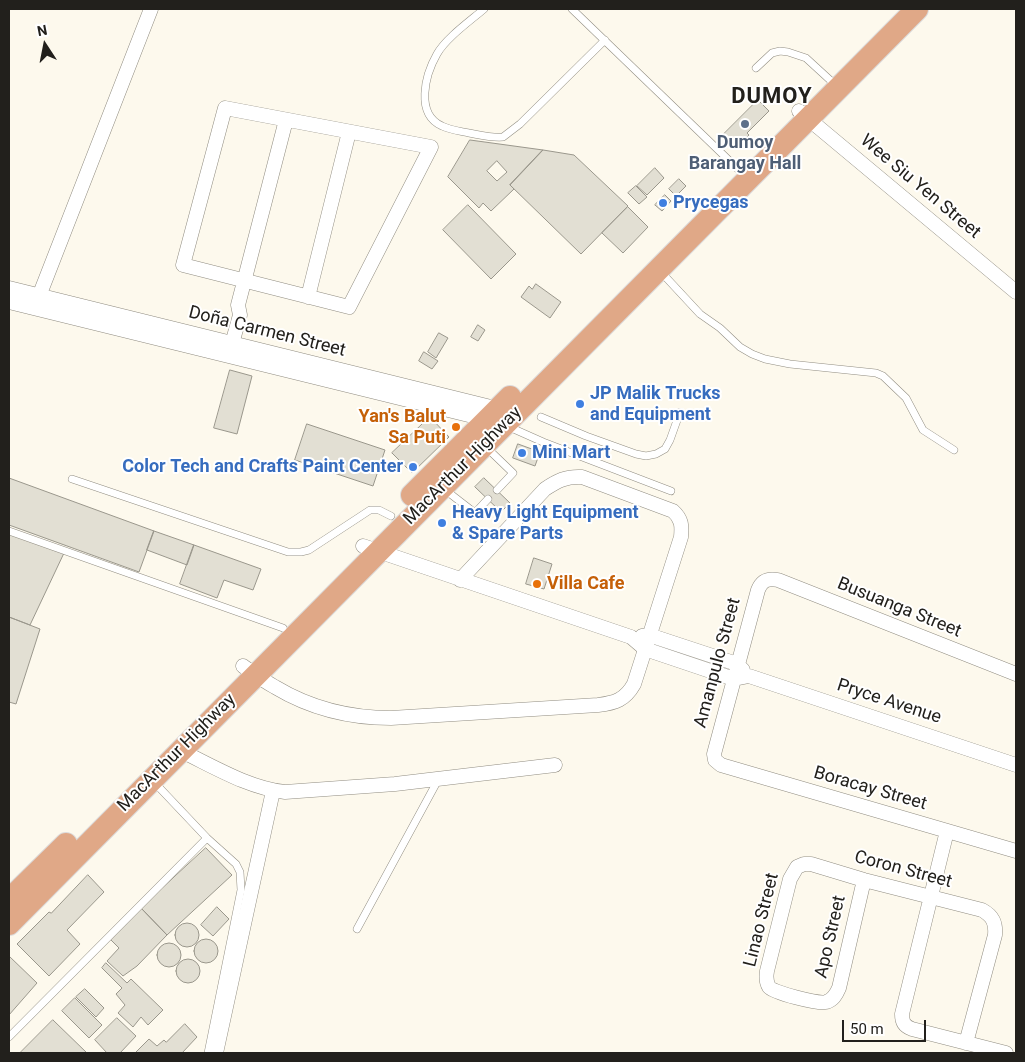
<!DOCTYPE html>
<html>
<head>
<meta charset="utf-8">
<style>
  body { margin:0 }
  #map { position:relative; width:1025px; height:1062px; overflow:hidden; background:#fdf9ed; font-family:Roboto,sans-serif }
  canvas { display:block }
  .frame { position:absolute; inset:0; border:10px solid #22201c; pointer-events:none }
  .north { position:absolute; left:20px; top:20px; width:50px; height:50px; -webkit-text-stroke:4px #fff; paint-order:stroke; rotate:349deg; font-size:14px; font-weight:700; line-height:20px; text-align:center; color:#22201c }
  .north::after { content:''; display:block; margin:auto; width:18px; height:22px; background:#22201c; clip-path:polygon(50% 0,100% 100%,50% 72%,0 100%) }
  .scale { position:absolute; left:842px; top:1020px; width:84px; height:22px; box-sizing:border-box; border:2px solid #22201c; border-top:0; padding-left:6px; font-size:15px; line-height:18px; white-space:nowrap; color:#22201c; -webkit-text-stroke:4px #fff; paint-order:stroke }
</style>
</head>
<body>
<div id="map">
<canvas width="1025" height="1062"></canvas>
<div class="frame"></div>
<div class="north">N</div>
<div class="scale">50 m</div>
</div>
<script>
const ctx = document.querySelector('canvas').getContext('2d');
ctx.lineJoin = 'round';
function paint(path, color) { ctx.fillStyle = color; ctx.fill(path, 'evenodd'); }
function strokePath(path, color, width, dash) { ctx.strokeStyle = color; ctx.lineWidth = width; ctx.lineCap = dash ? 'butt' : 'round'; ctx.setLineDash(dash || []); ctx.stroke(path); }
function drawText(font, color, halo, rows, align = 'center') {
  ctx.font = font + ' Roboto,sans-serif'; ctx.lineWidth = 4; ctx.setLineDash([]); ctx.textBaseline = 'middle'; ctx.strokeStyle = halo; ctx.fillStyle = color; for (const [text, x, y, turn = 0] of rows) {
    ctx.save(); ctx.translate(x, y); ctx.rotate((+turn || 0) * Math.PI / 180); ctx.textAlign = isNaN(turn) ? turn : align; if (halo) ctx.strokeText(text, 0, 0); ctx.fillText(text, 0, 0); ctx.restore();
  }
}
const building = new Path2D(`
  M758,100L769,111L747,133L749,135L740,144L738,143L732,149L721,137Z
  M470,140L543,150L510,185L514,189L491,211L483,203L479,208L448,177ZM497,161L507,172L497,181L487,171Z
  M543,150L574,155L628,206L581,254L510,185Z
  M655,168L664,178L647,195L637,186Z
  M679,179L686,186L676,196L669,189Z
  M636,186L647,197L639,204L628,193Z
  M665,195L671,201L662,211L655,205Z
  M468,205L516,254L491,279L443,230Z
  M628,207L648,227L623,253L602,233Z
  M536,284L561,302L550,318L521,297L529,286L532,289Z
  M478,325L485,330L478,341L471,337Z
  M439,333L448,338L436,358L428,352Z
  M424,352L438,361L432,369L419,361Z
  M230,370L252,376L237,434L214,428Z
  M430,417L449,437L412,473L392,453Z
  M307,424L385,450L373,486L295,460Z
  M518,444L540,452L535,466L513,458Z
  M9,478L154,531L139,572L9,525Z
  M484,478L510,503L501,512L475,487Z
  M154,531L194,545L187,565L147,550Z
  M9,532L64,553L30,625L9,617Z
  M194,545L261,569L253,590L224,580L217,598L180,584Z
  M534,558L552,564L544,589L526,584Z
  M9,617L40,629L16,704L9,702Z
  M206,848L232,875L167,935L141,908Z
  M88,875L104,892L67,930L80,944L49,976L17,944L49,912L51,913Z
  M217,907L229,919L213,936L201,925Z
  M141,908L167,935L137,966L123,976L107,961L119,948L110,939Z
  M175 935a12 12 0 1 1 24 0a12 12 0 1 1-24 0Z
  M194 951a12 12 0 1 1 24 0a12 12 0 1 1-24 0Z
  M157 955a12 12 0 1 1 24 0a12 12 0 1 1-24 0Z
  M9,956L37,983L9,1015Z
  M176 971a12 12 0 1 1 24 0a12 12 0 1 1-24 0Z
  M106,963L127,983L131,979L163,1010L148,1025L141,1017L133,1027L118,1013L125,1005L116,994L122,988L102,968Z
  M85,989L104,1008L96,1017L76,997Z
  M75,998L102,1025L89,1038L62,1011Z
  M117,1018L136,1036L120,1053H107L95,1040Z
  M53,1020L87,1053H20Z
  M185,1024L197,1037L182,1053H135L149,1039L157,1046L164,1040L166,1042Z`);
const service = new Path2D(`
  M484,9C470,21 446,38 437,54C425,75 415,114 442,126C450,130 460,131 469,133C480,135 491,138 503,137L520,124L605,40
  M572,9L739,170
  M756,68L772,53L780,51L788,52L806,58L830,80
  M661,272L700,314L720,328L740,347L752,354L765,359L790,364L876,373L883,376L906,398L923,430L954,450
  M541,417L586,436L636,454L646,456L656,454L665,449L670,440L680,412
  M507,426L543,442L671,491
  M487,448L513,473L497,490
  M72,479L288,552H301L309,550L370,510H379L391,516
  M444,489L475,513L488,499
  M9,531L283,628
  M154,782L207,838L236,864L240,872L241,890L208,1053
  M357,929L438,780
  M9,1037L207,838`);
const minor = new Path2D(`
  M225,108L431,147L349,307L183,265Z
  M799,111L1016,292
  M9,288L503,410
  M308,297L349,132
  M9,302L493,421
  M36,304L151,9
  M230,351L240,315L238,305L286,120
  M363,546L631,637L645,649L734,679L749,676L1016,765
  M642,636L649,635L737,664L743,670
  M243,666C253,673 264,681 275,687C310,708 351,718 391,718L598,705C615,703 625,700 634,684L681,537C682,526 682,519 673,511L582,477C566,476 557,481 545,489L460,580
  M1016,674L778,580C768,578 762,580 758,590L714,754L715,760L721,765L1016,851
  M179,750C213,766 248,788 285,792L395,784L555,765
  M947,831L902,1014C902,1022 904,1026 912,1029L1006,1053
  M864,880L839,988C836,995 833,1000 826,1002C818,1004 774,993 769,987C766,982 766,977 767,971L790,879L797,867L804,864H811L864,880L982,910C993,916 996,923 995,935L966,1043
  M216,1053L273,791`);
const trunk = new Path2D(`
  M412,495L510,397
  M9,900L66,844
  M9,924L917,9`);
const markers = [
  [745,124,5,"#5c6f8a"],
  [663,203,5,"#3f7fe0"],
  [580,404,5,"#3f7fe0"],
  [456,427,5,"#e8710a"],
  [522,453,5,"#3f7fe0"],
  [413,467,5,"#3f7fe0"],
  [442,523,5,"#3f7fe0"],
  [537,584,5,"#e8710a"]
];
const serviceNames = [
  ["Dumoy",745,143],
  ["Barangay Hall",745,164]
];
const streetNames = [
  ["Wee Siu Yen Street",920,187,40],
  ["Doña Carmen Street",267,332,14],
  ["MacArthur Highway",463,466,-45],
  ["Busuanga Street",899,608,22],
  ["Amanpulo Street",718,663,-75],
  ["Pryce Avenue",889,702,18],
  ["MacArthur Highway",177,753,-45],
  ["Boracay Street",870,789,16],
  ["Coron Street",903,870,15],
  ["Linao Street",762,920,-76],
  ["Apo Street",831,937,-77]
];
const shopNames = [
  ["Prycegas",673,203],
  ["JP Malik Trucks",590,394],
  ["and Equipment",590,415],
  ["Mini Mart",532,453],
  ["Color Tech and Crafts Paint Center",403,467,"right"],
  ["Heavy Light Equipment",452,513],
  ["& Spare Parts",452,534]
];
const foodNames = [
  ["Yan's Balut",446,417],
  ["Sa Puti",446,438],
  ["Villa Cafe",547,584,"left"]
];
const districtNames = [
  ["DUMOY",772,97]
];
paint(building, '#e2dfd3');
strokePath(building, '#9a978c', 1);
strokePath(service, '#918d82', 8);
strokePath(minor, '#918d82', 15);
strokePath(trunk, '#dcdbdb', 24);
strokePath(service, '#fff', 7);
strokePath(minor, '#fff', 14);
strokePath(trunk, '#e0a887', 22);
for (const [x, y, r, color] of markers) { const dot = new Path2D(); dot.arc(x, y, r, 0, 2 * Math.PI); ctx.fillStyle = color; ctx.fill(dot); strokePath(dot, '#fff', 2); }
drawText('bold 18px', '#4e5e75', '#fff', serviceNames);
drawText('18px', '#22201c', '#fff', streetNames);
drawText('bold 18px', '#366cbe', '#fff', shopNames, 'left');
drawText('bold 18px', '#c56008', '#fff', foodNames, 'right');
ctx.letterSpacing = '1px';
drawText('bold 22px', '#22201c', '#fff', districtNames);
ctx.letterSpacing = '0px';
</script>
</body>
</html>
